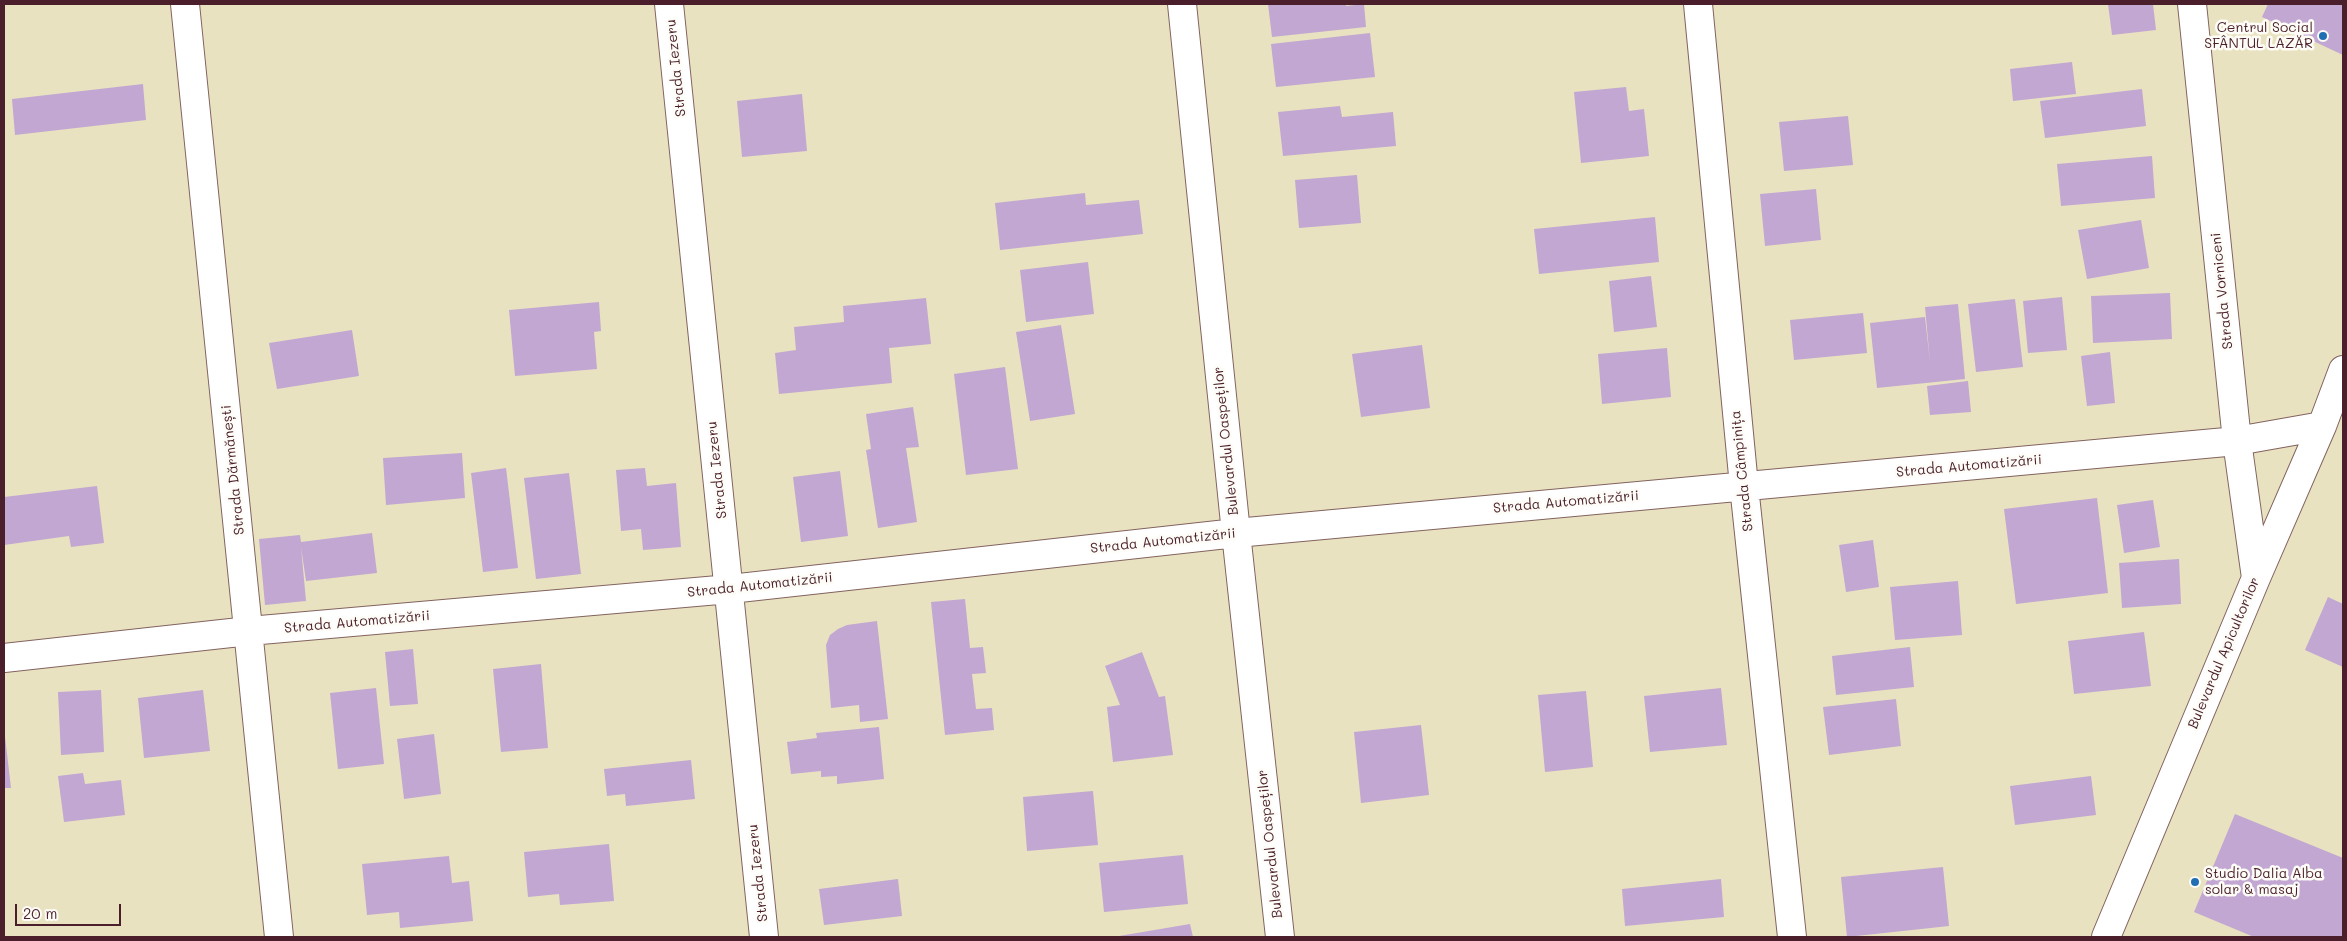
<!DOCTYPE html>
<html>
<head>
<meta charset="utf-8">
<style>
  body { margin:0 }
  #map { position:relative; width:2347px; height:941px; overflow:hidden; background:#e9e2c0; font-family:Mali,sans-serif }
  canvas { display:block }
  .frame { position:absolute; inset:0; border:5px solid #4a1f2b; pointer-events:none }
  .scale { position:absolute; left:15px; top:904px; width:106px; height:22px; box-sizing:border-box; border:2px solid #4a1f2b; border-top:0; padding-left:6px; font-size:15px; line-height:18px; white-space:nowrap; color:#4a1f2b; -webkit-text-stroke:4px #fdfcf7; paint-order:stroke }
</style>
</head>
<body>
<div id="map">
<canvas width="2347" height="941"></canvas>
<div class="frame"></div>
<div class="scale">20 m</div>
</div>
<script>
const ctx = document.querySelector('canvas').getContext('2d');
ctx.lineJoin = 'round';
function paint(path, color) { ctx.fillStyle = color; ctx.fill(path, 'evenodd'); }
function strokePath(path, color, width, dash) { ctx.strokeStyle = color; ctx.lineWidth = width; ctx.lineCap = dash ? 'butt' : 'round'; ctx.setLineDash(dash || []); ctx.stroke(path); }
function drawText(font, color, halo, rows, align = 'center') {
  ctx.font = font + ' Mali,sans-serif'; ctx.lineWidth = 5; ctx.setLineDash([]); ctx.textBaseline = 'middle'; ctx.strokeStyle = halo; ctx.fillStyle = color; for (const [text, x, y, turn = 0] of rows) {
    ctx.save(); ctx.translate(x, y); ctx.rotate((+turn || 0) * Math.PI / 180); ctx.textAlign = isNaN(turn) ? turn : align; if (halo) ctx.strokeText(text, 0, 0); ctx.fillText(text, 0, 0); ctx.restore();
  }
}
const building = new Path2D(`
  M1268,4H1346V6L1364,4L1366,27L1272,37Z
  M2108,4H2153L2156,30L2112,35Z
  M2268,4H2343V55L2262,17Z
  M1370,33L1375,77L1276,87L1271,44Z
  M2072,62L2076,94L2013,101L2010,69Z
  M143,84L146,120L15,135L12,99Z
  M1626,87L1629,111L1644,109L1649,156L1581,163L1574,92Z
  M2142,89L2146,126L2045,138L2040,101Z
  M802,94L807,151L742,157L737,101Z
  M1340,106L1342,117L1393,112L1396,146L1283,156L1278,112Z
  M1848,116L1853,165L1784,171L1779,122Z
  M2152,156L2155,198L2061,206L2057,164Z
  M1357,175L1361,223L1299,228L1295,180Z
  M1816,189L1821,240L1765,246L1760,194Z
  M1085,193L1086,205L1139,200L1143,234L1000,250L995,203Z
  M1655,217L1659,262L1539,274L1534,229Z
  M2141,220L2149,268L2087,279L2078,230Z
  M1088,262L1094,314L1026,322L1020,270Z
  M1651,276L1657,327L1614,332L1609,281Z
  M2170,293L2172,339L2093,343L2091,296Z
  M2062,297L2067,350L2028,353L2023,301Z
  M926,298L931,344L889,348L892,383L779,394L775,353L796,350L794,327L844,322L843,306Z
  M2015,299L2023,367L1976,372L1968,304Z
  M599,302L601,331L594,332L597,369L515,376L509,310Z
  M1958,304L1965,379L1877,388L1870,323L1925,317L1930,362L1925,307Z
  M1863,313L1867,353L1794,360L1790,320Z
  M1061,325L1075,414L1030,421L1016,332Z
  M352,330L359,376L277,389L269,343Z
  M1422,345L1430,408L1361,417L1352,354Z
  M1667,348L1671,397L1602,404L1598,354Z
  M2110,352L2115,403L2087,406L2081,356Z
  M1005,367L1018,469L966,475L954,374Z
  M1968,381L1971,412L1930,415L1927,386Z
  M913,407L919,447L906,448L917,522L878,528L866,450L871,449L866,414Z
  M462,453L465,498L386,505L383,458Z
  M506,468L518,568L483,572L471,473Z
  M645,468L647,486L676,483L681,547L643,550L641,529L621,531L616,470Z
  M840,471L848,536L801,542L793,477Z
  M569,473L581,574L536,579L524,478Z
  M97,486L104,543L71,547L69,536L4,545V497Z
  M2097,498L2108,593L2016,604L2004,509Z
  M2153,500L2160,547L2124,553L2117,505Z
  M372,533L377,573L306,581L301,547L306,601L265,605L259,539L300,535L301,542Z
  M1873,540L1879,587L1846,592L1839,545Z
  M2179,559L2181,604L2122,608L2119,563Z
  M1958,581L1962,635L1895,640L1890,587Z
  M2328,597L2343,604V667L2305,650Z
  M965,599L970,648L983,647L986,673L972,674L976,709L992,708L994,730L945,735L931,602Z
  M877,621L888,719L860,722L859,705L831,708L826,645L830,635L838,629L847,625Z
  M2144,632L2151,686L2074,694L2068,641Z
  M1910,647L1914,687L1836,695L1832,656Z
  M413,649L418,704L390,706L385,652Z
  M1142,652L1159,697L1165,696L1173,755L1113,762L1107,707L1120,705L1105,666Z
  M541,664L548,748L501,752L493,669Z
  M376,688L384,764L338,769L330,693Z
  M1721,688L1727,745L1650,752L1644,696Z
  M101,690L104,752L61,755L58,692Z
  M203,690L210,751L144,758L138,698Z
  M1586,691L1593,767L1545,772L1538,695Z
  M1896,699L1901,746L1829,755L1823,707Z
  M1421,725L1429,795L1361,803L1354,732Z
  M879,727L884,779L837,784V776L821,777V771L791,774L787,742L817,738L816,733Z
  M4,728L11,788H4Z
  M434,734L441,794L404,799L397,739Z
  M691,760L695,799L626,806L625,794L607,796L604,769Z
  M83,773L85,784L121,780L125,815L64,822L58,776Z
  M2091,776L2096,815L2015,825L2010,786Z
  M1093,791L1098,845L1027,851L1023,797Z
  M2235,814L2343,858V937H2254L2194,912Z
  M609,844L614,901L560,905L559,894L528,897L524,852Z
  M1183,855L1188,904L1104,912L1099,863Z
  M449,856L452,883L469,881L473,921L400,928L399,912L367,915L362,864Z
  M1943,867L1949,926L1847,937L1841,877Z
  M898,879L902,916L824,925L819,889Z
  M1721,879L1724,917L1625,926L1622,889Z
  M1190,924L1193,937H1119V936Z`);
const minor = new Path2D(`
  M185,4L279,937
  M669,4L764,937
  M1182,4L1236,533L1280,937
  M1698,4L1744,486L1792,937
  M2192,4L2237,441L2256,578
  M4,658L249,631L730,589L1236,533L2237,441L2322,426
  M2106,937L2256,578L2322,426L2343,370`);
const markers = [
  [2323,36,5,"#1f6fb2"],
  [2195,882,5,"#1f6fb2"]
];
const poiNames = [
  ["Centrul Social",2313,28],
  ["SFÂNTUL LAZĂR",2313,44],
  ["Studio Dalia Alba",2205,874,"left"],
  ["solar & masaj",2205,890,"left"]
];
const streetNames = [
  ["Strada Iezeru",676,68,-96],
  ["Strada Vorniceni",2222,291,-96],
  ["Bulevardul Oaspeților",1226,441,-96],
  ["Strada Automatizării",1969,466,-5],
  ["Strada Dărmănești",233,470,-96],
  ["Strada Iezeru",717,470,-96],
  ["Strada Câmpinița",1742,471,-96],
  ["Strada Automatizării",1566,502,-5],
  ["Strada Automatizării",1163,541,-6],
  ["Strada Automatizării",760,585,-6],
  ["Strada Automatizării",357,622,-5],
  ["Bulevardul Apicultorilor",2224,653,-67],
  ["Bulevardul Oaspeților",1270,844,-96],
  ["Strada Iezeru",758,873,-96]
];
paint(building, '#c1a7d2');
strokePath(minor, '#82635f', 30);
strokePath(minor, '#fff', 28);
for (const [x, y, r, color] of markers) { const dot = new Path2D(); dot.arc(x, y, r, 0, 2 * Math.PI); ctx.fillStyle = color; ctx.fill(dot); strokePath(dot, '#fdfcf7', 2); }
drawText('14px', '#4a1f2b', '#fdfcf7', poiNames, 'right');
drawText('14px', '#4a1f2b', '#fdfcf7', streetNames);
</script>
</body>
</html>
